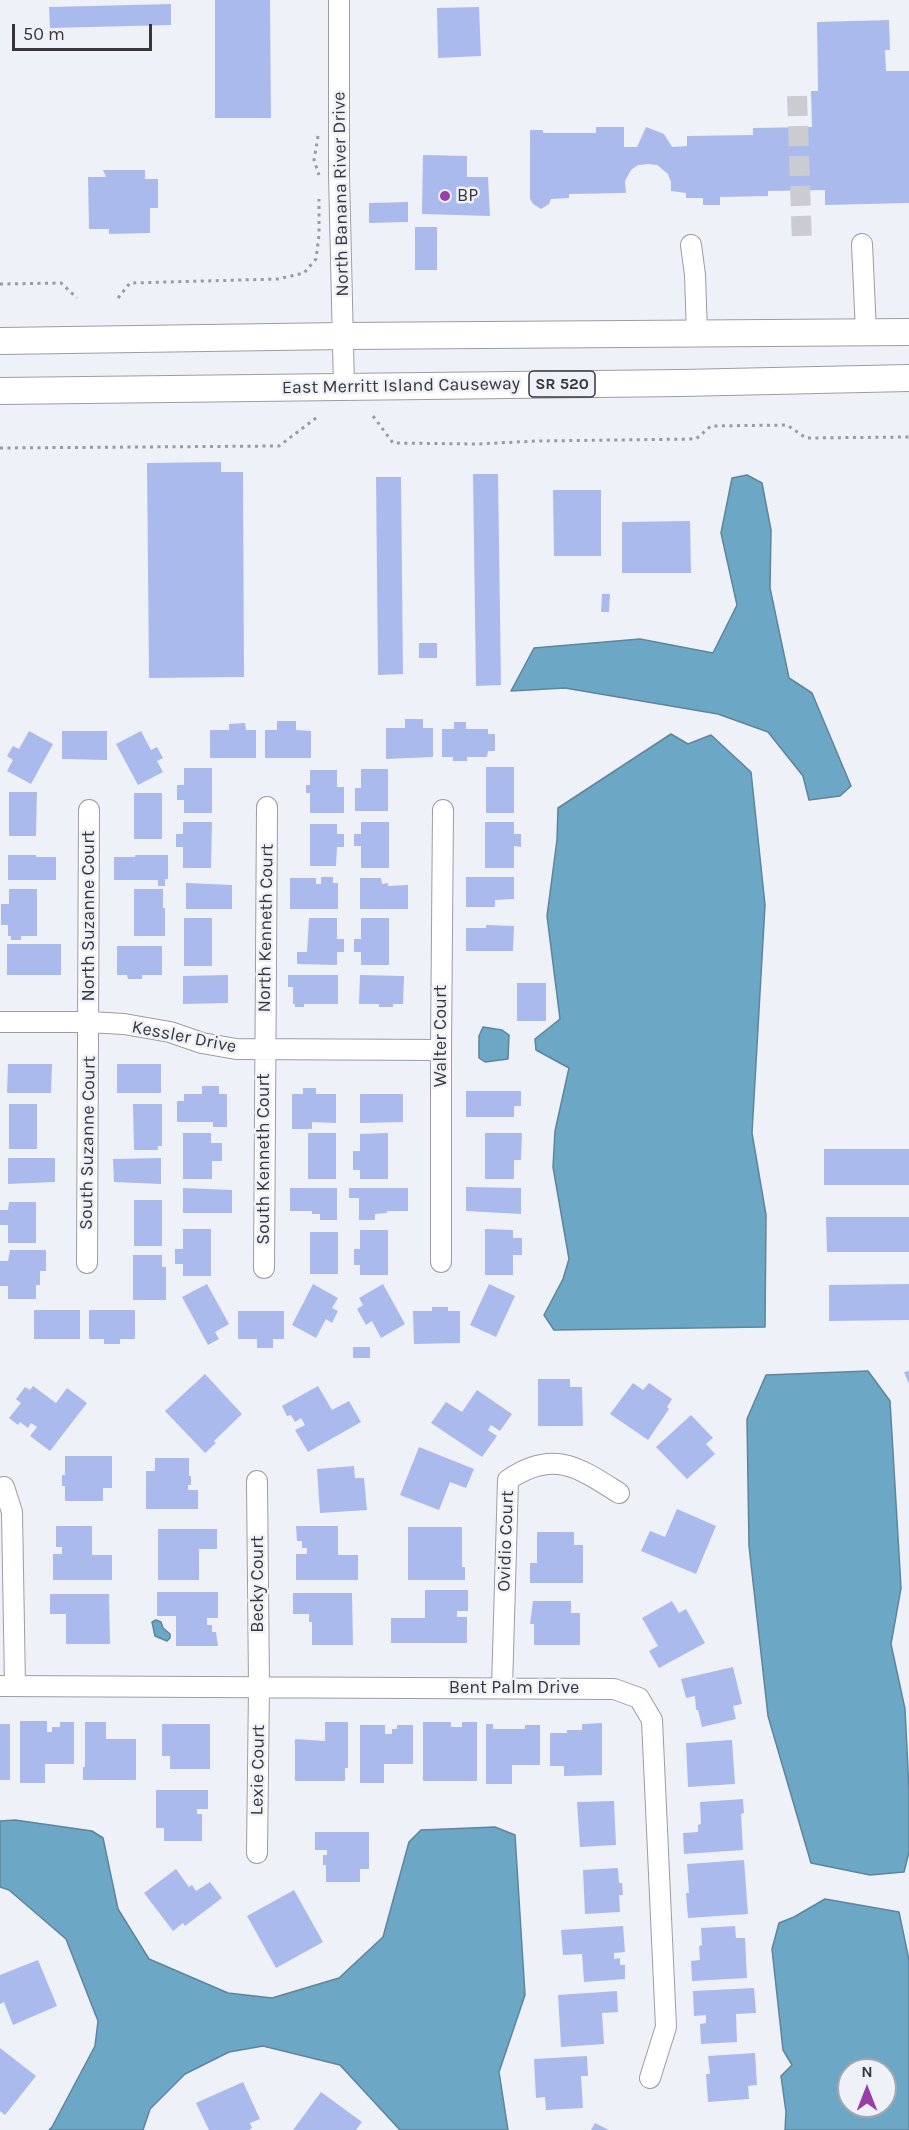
<!DOCTYPE html>
<html>
<head>
<meta charset="utf-8">
<style>
  body { margin:0 }
  #map { position:relative; width:909px; height:2130px; overflow:hidden; background:#eff1f8; font-family:Karla,sans-serif }
  canvas { display:block }
  .north { position:absolute; left:837px; top:2058px; width:60px; height:60px; box-sizing:border-box; background:#eff1f8; border:2px solid #a5a7ac; border-radius:50%; rotate:0deg; font-size:16px; font-weight:700; line-height:24px; text-align:center; color:#37373a }
  .north::after { content:''; display:block; margin:auto; width:21px; height:27px; background:#983ea9; clip-path:polygon(50% 0,100% 100%,50% 72%,0 100%) }
  .scale { position:absolute; left:12px; top:24px; width:140px; height:27px; box-sizing:border-box; border:3px solid #37373a; border-top:0; padding-left:8px; font-size:18px; line-height:21px; white-space:nowrap; color:#37373a; -webkit-text-stroke:4px #eff1f8; paint-order:stroke }
</style>
</head>
<body>
<div id="map">
<canvas width="909" height="2130"></canvas>
<div class="north">N</div>
<div class="scale">50 m</div>
</div>
<script>
const ctx = document.querySelector('canvas').getContext('2d');
ctx.lineJoin = 'round';
function paint(path, color) { ctx.fillStyle = color; ctx.fill(path, 'evenodd'); }
function strokePath(path, color, width, dash) { ctx.strokeStyle = color; ctx.lineWidth = width; ctx.lineCap = dash ? 'butt' : 'round'; ctx.setLineDash(dash || []); ctx.stroke(path); }
function drawText(font, color, halo, rows, align = 'center') {
  ctx.font = font + ' Karla,sans-serif'; ctx.lineWidth = 5; ctx.setLineDash([]); ctx.textBaseline = 'middle'; ctx.strokeStyle = halo; ctx.fillStyle = color; for (const [text, x, y, turn = 0] of rows) {
    ctx.save(); ctx.translate(x, y); ctx.rotate((+turn || 0) * Math.PI / 180); ctx.textAlign = isNaN(turn) ? turn : align; if (halo) ctx.strokeText(text, 0, 0); ctx.fillText(text, 0, 0); ctx.restore();
  }
}
const water = new Path2D(`
  M747,475L762,483L771,530L770,588L789,678L812,693L851,786L840,796L809,800L803,776L768,732L718,714L565,688L511,691L534,648L640,639L713,653L737,605L721,533L732,478Z
  M671,734L688,744L711,735L751,772L765,905L752,1133L766,1215L765,1327L554,1330L544,1315L563,1279L569,1259L553,1167L555,1131L569,1068L536,1050L535,1039L560,1019L547,916L557,840L558,808Z
  M483,1027L502,1030L509,1035L508,1059L485,1062L479,1058V1036Z
  M868,1371L890,1401L901,1588L891,1644L905,1709L909,1790V1852L904,1872L870,1875L811,1863L768,1716L749,1546L747,1419L766,1375Z
  M156,1620L161,1622L163,1628L170,1634V1638L167,1641L155,1636L152,1622Z
  M15,1820L92,1831L103,1838L118,1909L149,1959L228,1993L272,1998L339,1978L383,1937L409,1842L421,1830L495,1827L515,1835L525,1995L499,2072L508,2130H400L340,2065L263,2046L229,2052L185,2074L150,2109L143,2130H49L52,2127L95,2046L98,2021L66,1939L9,1890L0,1887V1821Z
  M825,1899L899,1912L909,1960V2130H785L786,2112L781,2076L792,2065L783,2050L772,1949L779,1923L794,1917ZM849,2070H885V2106H849Z`);
const building = new Path2D(`
  M215,0H270L271,118H215Z
  M171,4V25L50,28L49,7Z
  M479,7L481,56L438,58L437,8Z
  M889,20L890,50H885L886,71H909V203L825,205V190L768,191V196L720,197V205H703V198H686V193L671,191V182L668,174L657,165L649,164L638,165L631,170L625,181L626,193L569,194V198L551,199L549,204L541,209L533,204L530,199V130H543V133H596V127H624V147H637L646,127L664,134L672,147L687,146V136L753,135V128L812,127L811,91H818L817,22Z
  M423,155L467,156V177H488L490,216L422,214Z
  M103,170H145V179H158V208H150V233L109,234V229H89L88,177H106Z
  M408,202V222L369,223V203Z
  M415,227H437V270H415Z
  M221,462V472H243L244,677L149,678L147,463Z
  M473,474H498L501,685L476,686Z
  M376,477H401L403,674L378,675Z
  M553,490H601V556H554Z
  M690,521L691,573H622V522Z
  M602,594H610L609,612H601Z
  M419,643H437V658H419Z
  M405,719H423V728H433V757L386,759V728H405Z
  M277,721H296V730L311,731V758H265V730H277Z
  M454,722H466V729H488V734H495V751H488L487,757H467V761H453V757H442V729H454Z
  M245,723L246,730H256V758H210V730H229V724Z
  M29,731L53,744L31,784L7,771L13,760L7,756L13,746L19,749Z
  M62,731H107V760L62,759Z
  M141,731L151,750L157,747L163,758L157,761L163,772L138,785L116,744Z
  M486,767H514V813H486Z
  M184,768H212V813H184V800H177V785H184Z
  M361,769H388V811H355V788H361Z
  M310,770H337V787H344V813H310V793H306V785H310Z
  M9,792H37L36,836H9Z
  M134,793H162V839H134Z
  M183,822H212L211,868H183V847H176V834H183Z
  M361,822H389V868H361V846H354V834H361Z
  M485,822H514V834H521V847L514,846V868H485Z
  M310,824H337V834H344V847H337L336,866H310Z
  M8,855H36V857H56V880H8Z
  M135,855H168V879H165V886H158V880H114V857H135Z
  M321,877H333V883H338V909H290V878H316V884H321Z
  M466,877H514V899L495,900V907H466Z
  M360,878H381L382,884L388,883V886L408,885V909H360Z
  M186,883L232,885V909H186Z
  M9,889H37V936H21V940H11V936H8V925H1V904H9Z
  M134,889H163V908H165V936H134Z
  M184,918H212V966H184Z
  M309,918H337V939H344V952H337V965L297,964V952H307Z
  M361,918H389V965H361V952H354V939H361Z
  M486,925L514,926L513,951H466V928H486Z
  M7,944H61V975H7Z
  M117,946H162V975H142V979H128L127,975H117Z
  M228,975V1003L183,1004V976Z
  M288,975H338V1004H304V1007H295V1004H293V987H288Z
  M360,975L404,976L403,1004H393V1007H379V1004H359Z
  M517,983H546V1021H517Z
  M8,1064H52L51,1093H7Z
  M117,1064H161V1093H117Z
  M202,1086H219V1094H227V1127H213V1122H177V1101H184V1094H202Z
  M303,1088H316V1094H336V1123L312,1122V1129H292V1094H303Z
  M466,1091H521V1106H514V1117H466Z
  M360,1094H403V1122L360,1123Z
  M9,1104H37V1149H9Z
  M133,1104H162V1146H158V1150H134Z
  M183,1133H211V1143H222V1161H212V1179H183Z
  M308,1133H336V1179H308Z
  M388,1133V1179H360V1170H353V1151H360V1134Z
  M485,1133H522L521,1160H514V1179H485Z
  M824,1149H909V1185H824Z
  M8,1158H55V1182L8,1184Z
  M161,1158V1184L114,1182L113,1159Z
  M466,1187L521,1188V1214L466,1211Z
  M183,1188L232,1190V1213H183Z
  M290,1188H337V1220H320V1214H312V1211H290Z
  M349,1188H408V1211H387V1213L375,1214V1220H359V1198H349Z
  M134,1200H162V1246H134Z
  M9,1202H36V1243H8V1225H0V1210H8Z
  M826,1217H909V1252H827Z
  M183,1229H211V1276H183V1264H175V1249H183Z
  M485,1229L513,1230V1238H522V1255H513V1275H485Z
  M360,1230H388V1275H360V1265H354V1249H360Z
  M310,1232H338V1274H310Z
  M10,1250H46V1271H40V1285H36V1299H8V1286H0V1261H8Z
  M133,1255H162V1267H166V1300H133Z
  M207,1284L229,1324L215,1332L219,1339L208,1345L182,1297Z
  M313,1284L338,1298L332,1308L338,1311L332,1323L326,1319L316,1338L292,1325Z
  M383,1284L405,1324L381,1338L372,1321L366,1325L357,1309L363,1305L359,1298Z
  M489,1284L515,1296L496,1337L470,1325Z
  M909,1284V1320L829,1321V1285Z
  M432,1307H448V1311H460V1343L414,1344L413,1311H432Z
  M34,1310H80V1339H34Z
  M89,1310H135V1339H120V1344H104V1339H89Z
  M238,1311H284V1339H273V1348H257V1339H238Z
  M353,1347H370V1358H353Z
  M909,1371V1384L904,1372Z
  M205,1374L242,1414L214,1441L216,1443L205,1453L165,1411Z
  M538,1379H570V1387H582L583,1426H538Z
  M633,1383L643,1390L649,1383L672,1399L667,1407L669,1409L648,1440L610,1414Z
  M33,1386L56,1403L67,1388L87,1403L50,1451L30,1436L37,1427L31,1423L28,1428L20,1422L18,1425L9,1418L21,1403L16,1399L25,1387L30,1390Z
  M318,1386L332,1410L349,1401L361,1422L308,1452L295,1430L305,1425L301,1418L295,1422L291,1415L287,1416L282,1406Z
  M477,1390L512,1414L500,1431L491,1425L488,1430L497,1436L482,1457L431,1423L446,1402L462,1412Z
  M691,1415L713,1438L706,1444L715,1454L687,1479L656,1447Z
  M419,1447L474,1469L466,1488L450,1482L439,1510L400,1495Z
  M65,1456H112V1488H103V1501H65V1486H62V1475H65Z
  M155,1458H189V1476H191V1485H188V1490H198V1509H146V1471H155Z
  M354,1466L355,1478H364L367,1510L320,1513L317,1469Z
  M677,1509L716,1526L696,1574L641,1551L650,1531L665,1537Z
  M56,1526H92V1555H112V1580H53V1554H62V1547H56Z
  M296,1526H338V1555H358V1580H296V1554H307V1548H302V1541H297Z
  M408,1527H462V1567H465V1580H408Z
  M158,1529H217V1549H199V1580H158Z
  M537,1532H574V1545H583V1583H530V1563H537Z
  M425,1590H468V1611H457V1617H467V1643H391V1618H425Z
  M157,1592H218V1618H207V1625H212V1632H216L218,1646H176V1616H157Z
  M293,1593H352L353,1645H312V1622H309V1614H293Z
  M50,1594H109L110,1644H66V1614H50Z
  M533,1601H571V1613H580V1645H534V1624H530Z
  M672,1601L679,1613L686,1609L705,1643L659,1668L649,1651L658,1646L642,1618Z
  M733,1667L742,1704L733,1706L736,1719L702,1727L698,1710H696L695,1696L686,1698L681,1679Z
  M20,1721H47V1732H52V1727H60V1722H74V1764H45V1783H20Z
  M85,1722H106V1739H136V1780H83V1767H85Z
  M325,1722H348V1768H345V1781H295V1739L325,1741Z
  M423,1722H451V1727H462V1722H477V1781H423Z
  M602,1723V1775L564,1776V1766H550V1733H567V1730H582V1724Z
  M0,1724H10V1780H0Z
  M162,1724H210V1769H170V1756H162Z
  M486,1724H493V1729H525V1725H540V1765H512V1784H486Z
  M360,1725H385V1734H392V1729H397V1725H413V1764H384V1783H360Z
  M732,1740L735,1784L688,1787L686,1743Z
  M156,1790H208V1809H197V1814H202V1841H164V1828H156Z
  M743,1799L744,1813L741,1814L743,1850L684,1854L683,1833L698,1832V1825L701,1824L700,1802Z
  M614,1801L616,1845L580,1847L577,1802Z
  M315,1832H369V1869H360V1882H326V1865H323V1855H327V1850H315Z
  M744,1860L748,1914L688,1918L686,1893H689L687,1864Z
  M618,1868L619,1883H622L623,1895H619L620,1912L585,1914L583,1870Z
  M176,1869L189,1887L192,1885L196,1891L210,1882L222,1898L185,1926L183,1923L173,1931L144,1893Z
  M294,1890L323,1942L276,1968L247,1916Z
  M623,1926L625,1952L614,1953V1959L620,1958V1965H625V1979L584,1982L582,1954L563,1955L561,1930Z
  M735,1926L736,1938H745L747,1978L692,1981L691,1961L700,1960L699,1946L702,1945L701,1928Z
  M38,1960L57,2006L13,2025L4,2002L0,2004V1975Z
  M754,1988L756,2013L736,2014L737,2042L701,2044L700,2024L706,2023V2015L694,2016L693,1991Z
  M617,1991L618,2012L602,2013L604,2044L561,2047L558,1995Z
  M0,2048L36,2076L5,2115L0,2111Z
  M755,2053L757,2085L748,2086L749,2099L708,2102L706,2074H710L708,2056Z
  M587,2056L588,2076H581L583,2108L546,2110L545,2097L536,2098L534,2059Z
  M243,2082L260,2119L250,2123L252,2128L249,2130H209L196,2103Z
  M321,2092L362,2122L356,2130H293Z
  M595,2123L609,2130H591Z`);
const minorTunnel = new Path2D(`
  M797,96L802,244`);
const path = new Path2D(`
  M318,136L314,160L319,175
  M0,284L61,283L77,298
  M118,298L130,283L278,279L304,273L316,259L319,235V199
  M373,416L393,443L477,444L537,441L696,439L711,426L787,425L806,438L909,437
  M0,448L279,446L316,418`);
const minor = new Path2D(`
  M339,0V174L344,387
  M862,244L866,332
  M691,245L695,275L697,334
  M0,1022H89L124,1024L170,1032L202,1043L236,1049L441,1050
  M441,1262V1050L443,810
  M87,1263L89,810
  M264,1268L267,807
  M4,1487L12,1512L15,1686
  M0,1686L614,1689L639,1698L652,1720L666,2027L650,2078
  M502,1688L508,1480C553,1449 578,1467 619,1493
  M257,1853L259,1687L257,1481`);
const major = new Path2D(`
  M0,341L343,336L909,332
  M0,391L681,383L909,378`);
const markers = [
  [445,196,6,"#983ea9"]
];
const shields = [
  [562,384,66]
];
const shieldNames = [
  ["SR 520",562,384]
];
const streetNames = [
  ["North Banana River Drive",341,194,-91],
  ["East Merritt Island Causeway",401,386,-1],
  ["North Suzanne Court",89,916,-90],
  ["North Kenneth Court",266,928,-89],
  ["Walter Court",441,1036,-90],
  ["Kessler Drive",184,1037,11],
  ["South Suzanne Court",88,1143,-89],
  ["South Kenneth Court",264,1159,-90],
  ["Ovidio Court",506,1541,-88],
  ["Becky Court",258,1584,-90],
  ["Bent Palm Drive",514,1688],
  ["Lexie Court",258,1770,-89]
];
const poiNames = [
  ["BP",457,196]
];
paint(water, '#6da7c6');
strokePath(water, '#5d859c', 1.5);
paint(building, '#abbaed');
strokePath(minorTunnel, '#caccd2', 20, [20, 10]);
strokePath(minor, '#9b9da3', 22);
strokePath(major, '#9b9da3', 28);
strokePath(path, '#9a9ba0', 3, [3, 4.5]);
strokePath(minor, '#fff', 20);
strokePath(major, '#fff', 26);
for (const [x, y, r, color] of markers) { const dot = new Path2D(); dot.arc(x, y, r, 0, 2 * Math.PI); ctx.fillStyle = color; ctx.fill(dot); strokePath(dot, '#eff1f8', 2); }
for (const [x, y, w] of shields) { const box = new Path2D(); box.roundRect(x - w / 2, y - 13, w, 26, 4.5); ctx.fillStyle = '#eff1f8'; ctx.fill(box); strokePath(box, '#37373a', 1.5); }
drawText('bold 16px', '#37373a', null, shieldNames);
drawText('18px', '#37373a', '#eff1f8', streetNames);
drawText('18px', '#37373a', '#eff1f8', poiNames, 'left');
</script>
</body>
</html>
